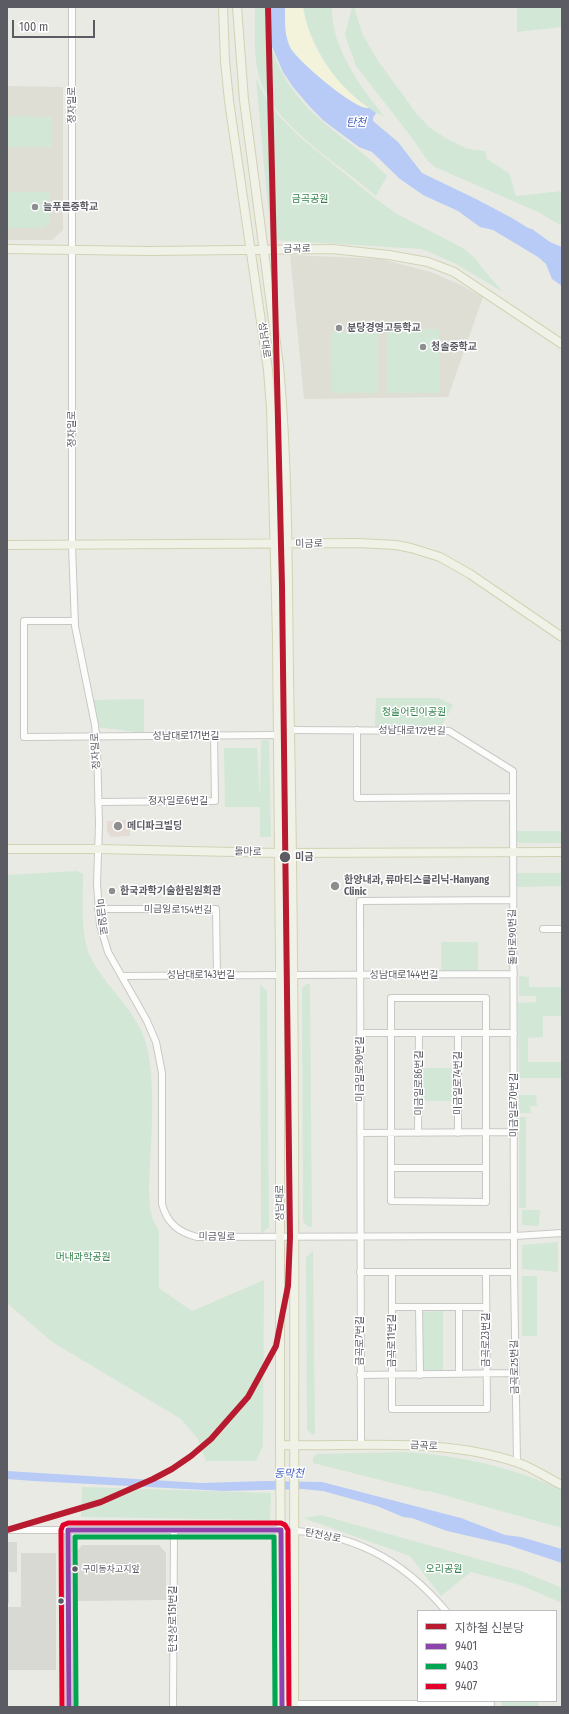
<!DOCTYPE html>
<html>
<head>
<meta charset="utf-8">
<style>
  body { margin:0 }
  #map { position:relative; width:569px; height:1714px; overflow:hidden; background:#eaeae5; font-family:"Fira Sans Condensed","Noto Sans KR",sans-serif }
  canvas { display:block }
  .frame { position:absolute; inset:0; border:8px solid #5b5c63; pointer-events:none }
  .legend { position:absolute; left:417px; top:1610px; width:140px; height:92px; box-sizing:border-box; background:#fff; border:1px solid #bdbec1; margin:0; padding:5px 7px; list-style:none; font-size:12px; color:#5b5c63 }
  .legend li { display:flex; align-items:center; gap:8px; height:20px }
  .legend b { width:20px; border:1px solid #bdbec1 }
  .scale { position:absolute; left:12px; top:20px; width:83px; height:18px; box-sizing:border-box; border:2px solid #5b5c63; border-top:0; padding-left:5px; font-size:12px; line-height:14px; white-space:nowrap; color:#5b5c63; -webkit-text-stroke:3px #fff; paint-order:stroke }
</style>
</head>
<body>
<div id="map">
<canvas width="569" height="1714"></canvas>
<div class="frame"></div>
<ul class="legend">
<li><b style="height:5px;background:#b81b30"></b>지하철 신분당</li>
<li><b style="height:5px;background:#8e44ad"></b>9401</li>
<li><b style="height:5px;background:#00a651"></b>9403</li>
<li><b style="height:5px;background:#e4002b"></b>9407</li>
</ul>
<div class="scale">100 m</div>
</div>
<script>
const ctx = document.querySelector('canvas').getContext('2d');
ctx.lineJoin = 'round';
function paint(path, color) { ctx.fillStyle = color; ctx.fill(path, 'evenodd'); }
function strokePath(path, color, width, dash) { ctx.strokeStyle = color; ctx.lineWidth = width; ctx.lineCap = dash ? 'butt' : 'round'; ctx.setLineDash(dash || []); ctx.stroke(path); }
function drawText(font, color, halo, rows, align = 'center') {
  ctx.font = font + ' "Fira Sans Condensed","Noto Sans KR",sans-serif'; ctx.lineWidth = 3; ctx.setLineDash([]); ctx.textBaseline = 'middle'; ctx.strokeStyle = halo; ctx.fillStyle = color; for (const [text, x, y, turn = 0] of rows) {
    ctx.save(); ctx.translate(x, y); ctx.rotate((+turn || 0) * Math.PI / 180); ctx.textAlign = isNaN(turn) ? turn : align; if (halo) ctx.strokeText(text, 0, 0); ctx.fillText(text, 0, 0); ctx.restore();
  }
}
const industrial = new Path2D(`
  M7,1542H17V1572H9V1603H7Z
  M82,1545H159L166,1553V1600L76,1601V1552Z
  M21,1553H56V1670H7V1607H21Z`);
const education = new Path2D(`
  M7,86L63,87V230L52,240H7Z
  M290,255L381,259L431,272L461,285L483,297L448,397L304,399Z`);
const medical = new Path2D(`
  M130,820V836L111,837L107,832V821Z`);
const green = new Path2D(`
  M255,7H265C266,53 287,91 322,121C344,140 368,155 387,176L376,196C340,164 275,127 260,80C253,57 255,31 255,7Z
  M303,7H332C330,45 361,88 384,116C346,104 309,46 303,7Z
  M352,7H354L363,35L376,58L416,113L429,127L447,139L468,149L485,151L487,159L509,173L516,196L562,191V226L538,212L435,167L428,161L409,134L356,66L345,35Z
  M517,7H562V27L517,32Z
  M256,79L268,102L281,118L301,138L376,199L397,214L463,248L476,259L482,268L503,292L456,264L422,249L271,240Z
  M7,116L52,117V147H7Z
  M7,192H49L50,223L42,228H7Z
  M387,329H439L440,393H387Z
  M333,332H377L378,393H332L331,335Z
  M376,698H439L453,705L441,727L375,726Z
  M144,699V733L96,727L91,700Z
  M261,740H269L271,837H260V807H225L224,748H257L260,798Z
  M514,831H562V843H519L514,837Z
  M77,871L83,874C83,899 80,933 90,956C104,985 132,1006 144,1037C158,1075 150,1149 149,1191L150,1208L153,1220L159,1231V1288L192,1311L264,1280L263,1446L256,1461H206L198,1439L181,1419L52,1342L7,1303V875Z
  M516,873H562V886L516,887Z
  M441,942H478V971H441Z
  M519,976L529,977V987H562V1016H543V1037L528,1038V1062H562V1078H519L518,1003L536,1002V996H519Z
  M307,984H310L312,1227H309L303,1222L302,988Z
  M260,985L267,991L269,1227L261,1234Z
  M421,1068H454V1101H420Z
  M519,1095H536L537,1106H530L531,1113H519Z
  M519,1117H526V1208H519Z
  M522,1210H540L539,1226L522,1225Z
  M558,1242V1272L522,1269V1245Z
  M313,1251L315,1434H312L307,1430L306,1257Z
  M522,1276H537V1336H522Z
  M443,1311V1373H421V1312Z
  M403,1452C457,1455 513,1467 562,1490V1528L429,1491H424L313,1463V1457L317,1454Z
  M82,1487L271,1493L270,1520L81,1517Z
  M321,1515L521,1571L562,1588V1603L520,1585L471,1572L441,1596L410,1556L303,1518Z
  M501,1701H538L539,1707H502Z`);
const sand = new Path2D(`
  M285,7H303C309,48 336,85 369,108C356,111 296,60 290,47C284,35 285,20 285,7Z`);
const water = new Path2D(`
  M266,7H285C285,20 284,35 290,47C296,60 356,111 369,108L376,113L373,118V121L398,142L422,173L476,199L512,218L528,228L532,229L550,242L562,247V286L552,279L546,264L538,257L493,230L480,227L458,211L423,195L400,179L372,152L359,147L324,121L310,107L293,87L283,72L270,42Z
  M7,1471L201,1483L265,1481L322,1482L461,1518L505,1535L521,1537L562,1549V1563L508,1545L447,1531L412,1518L403,1517L377,1506L323,1491L302,1489L224,1491L33,1481L7,1479Z`);
const minor = new Path2D(`
  M72,7V545L75,626L95,725L97,746L99,824L97,884L100,925L108,952L147,1021L156,1042L162,1073V1204C167,1223 178,1232 197,1237L515,1236L562,1233
  M75,621H24V737L277,735
  M290,730L449,731L513,771L514,1272L517,1462
  M357,730V798L513,797
  M98,802L215,801L214,736
  M98,909H216L217,975
  M543,929H562
  M294,975L514,974
  M122,976L280,975
  M391,998H486V1202L391,1201Z
  M360,1033H514
  M458,1033V1133
  M360,1133L514,1132
  M418,1133L419,1033
  M391,1168H486
  M360,1272H514
  M392,1272V1409H487L486,1272
  M392,1307H486
  M419,1307L420,1375
  M459,1374V1307
  M360,1375L515,1373
  M361,1445L360,901L513,900
  M7,1530H281C351,1532 401,1558 446,1611
  M68,1530L69,1707
  M282,1704H491
  M173,1707L174,1530`);
const major = new Path2D(`
  M223,7L225,61L229,101L268,370L271,408L277,637L280,963V1445L282,1707
  M237,7L244,100L279,366C290,487 287,609 290,730C296,1056 294,1381 294,1707
  M7,249L149,251L332,249L389,255L428,262L454,272L562,344
  M7,545L358,543L396,545L411,548L440,557L470,574L562,637
  M7,849H99L279,853L562,852
  M280,1445C358,1447 440,1437 516,1462C532,1467 547,1478 562,1485`);
const bus1 = new Path2D(`
  M69,1707L68,1530H281L282,1707`);
const bus2 = new Path2D(`
  M76,1707L75,1537H274L275,1707`);
const bus3 = new Path2D(`
  M62,1707L61,1530L63,1525L68,1523H281L285,1525L288,1530L289,1707`);
const metro1 = new Path2D(`
  M7,1530L101,1502L153,1479L172,1469L191,1456L211,1439L248,1397L276,1346L288,1286L290,1237L282,586L268,7`);
const markers = [
  [35,207,4,"#8d8e90"],
  [339,328,4,"#8d8e90"],
  [423,347,4,"#8d8e90"],
  [118,826,5,"#8d8e90"],
  [285,857,6,"#5b5c63"],
  [335,886,5,"#8d8e90"],
  [112,891,4,"#8d8e90"],
  [75,1569,3.5,"#5b5c63"],
  [61,1601,3.5,"#5b5c63"]
];
const busNames = [
  ["구미동차고지앞",82,1569]
];
const streetNames = [
  ["정자일로",72,105,-90],
  ["금곡로",297,249,-1],
  ["성남대로",264,340,82],
  ["정자일로",72,429,-90],
  ["미금로",309,544,-1],
  ["성남대로172번길",412,731,1],
  ["성남대로171번길",186,736],
  ["정자일로",96,751,-93],
  ["정자일로6번길",178,801],
  ["돌마로",248,852,1],
  ["미금일로154번길",178,910,1],
  ["미금일로",101,917,83],
  ["돌마로90번길",513,937,-91],
  ["성남대로143번길",201,975],
  ["성남대로144번길",404,975],
  ["미금일로90번길",360,1069,-90],
  ["미금일로86번길",419,1083,-90],
  ["미금일로74번길",458,1083,-90],
  ["미금일로70번길",514,1105,-90],
  ["성남대로",280,1203,-90],
  ["미금일로",217,1237,1],
  ["금곡로23번길",486,1340,-90],
  ["금곡로7번길",360,1341,-90],
  ["금곡로11번길",392,1341,-90],
  ["금곡로25번길",515,1367,-91],
  ["금곡로",424,1446,2],
  ["탄천상로",323,1536,11],
  ["탄천상로151번길",173,1619,-90]
];
const parkNames = [
  ["금곡공원",310,199],
  ["청솔어린이공원",414,712],
  ["머내과학공원",83,1257],
  ["오리공원",444,1569]
];
const poiNames = [
  ["늘푸른중학교",43,207],
  ["분당경영고등학교",347,328],
  ["청솔중학교",431,347],
  ["메디파크빌딩",127,826],
  ["한양내과, 류마티스클리닉-Hanyang",344,880],
  ["Clinic",344,892],
  ["한국과학기술한림원회관",120,891]
];
const stopNames = [
  ["미금",295,857]
];
const waterNames = [
  ["탄천",356,123],
  ["동막천",289,1474,-1]
];
paint(industrial, '#d9d9d3');
paint(education, '#deded4');
paint(medical, '#e4dbd4');
paint(green, '#d2e7d6');
paint(sand, '#f2f3da');
paint(water, '#b8cbf6');
strokePath(minor, '#c8c8c7', 8);
strokePath(major, '#d2d2b3', 10);
strokePath(minor, '#fcfcfb', 6);
strokePath(major, '#f1f2e7', 8);
strokePath(bus1, '#8e44ad', 5);
strokePath(bus2, '#00a651', 5);
strokePath(bus3, '#e4002b', 5);
strokePath(metro1, '#b81b30', 6);
for (const [x, y, r, color] of markers) { const dot = new Path2D(); dot.arc(x, y, r, 0, 2 * Math.PI); ctx.fillStyle = color; ctx.fill(dot); strokePath(dot, '#fff', 1.5); }
drawText('9px', '#5b5c63', '#fff', busNames, 'left');
drawText('10px', '#5b5c63', '#fff', streetNames);
drawText('10px', '#34814c', '#fff', parkNames);
drawText('bold 10px', '#5b5c63', '#fff', poiNames, 'left');
drawText('bold 10px', '#5b5c63', '#fff', stopNames, 'left');
drawText('italic 11px', '#4461c2', '#fff', waterNames);
</script>
</body>
</html>
